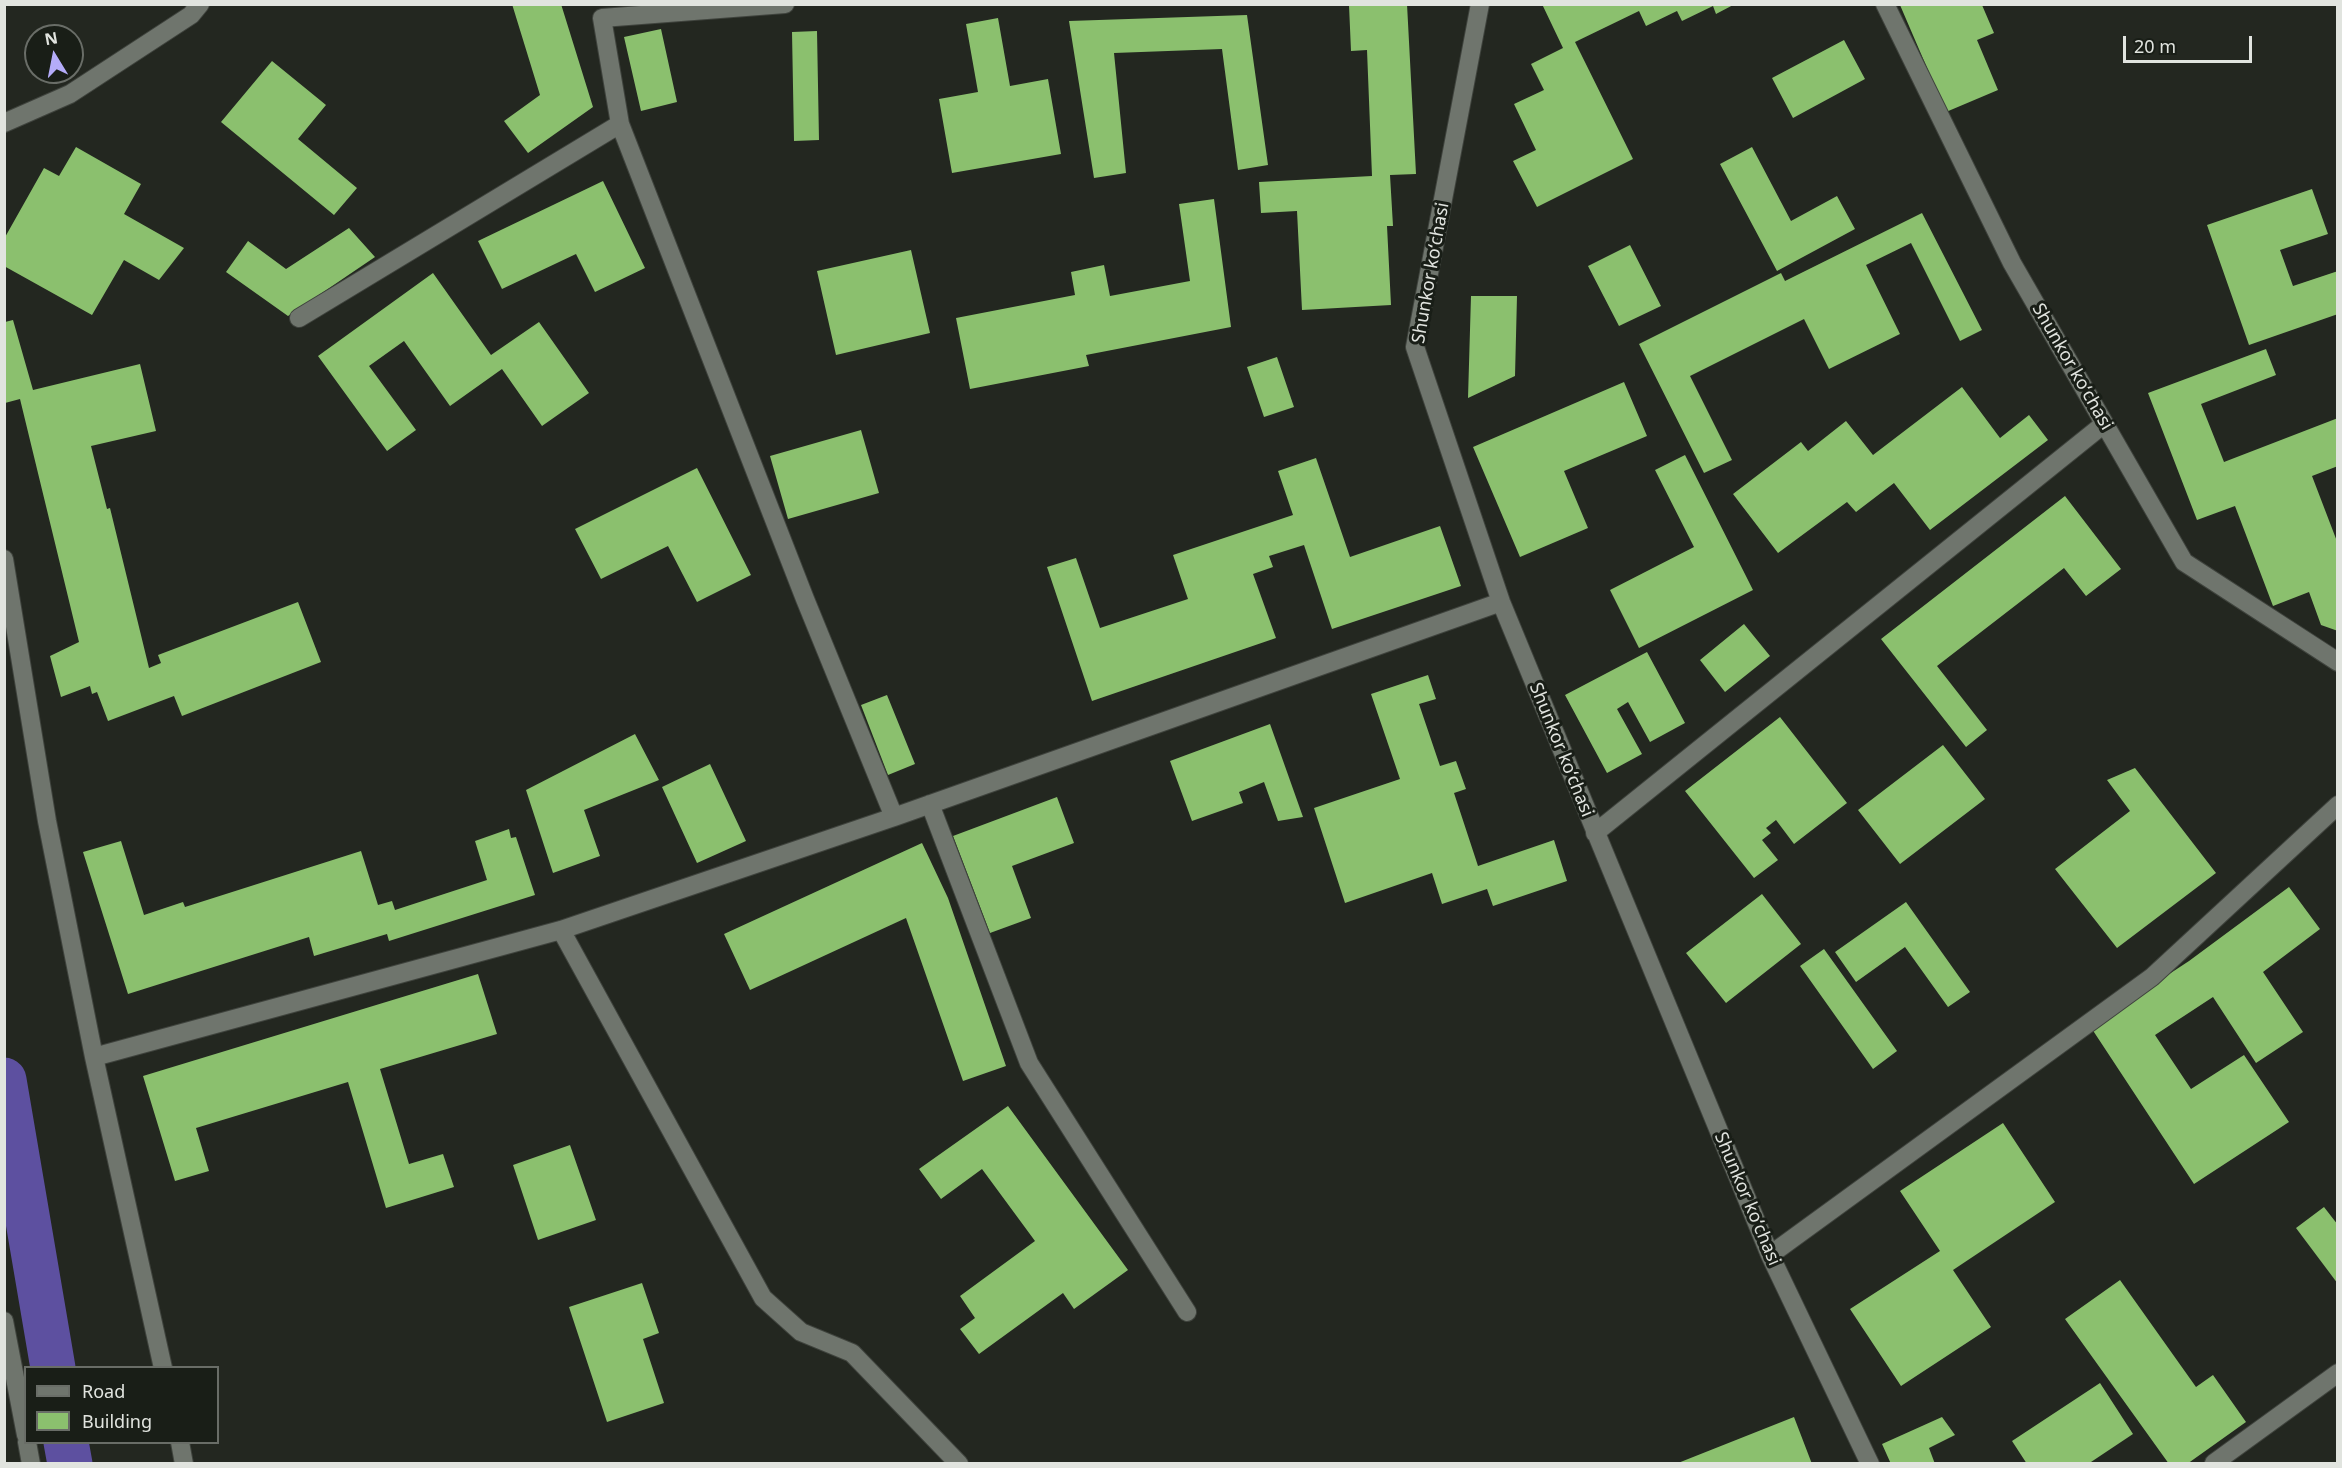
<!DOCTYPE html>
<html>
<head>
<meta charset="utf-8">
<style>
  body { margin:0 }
  #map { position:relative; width:2342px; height:1468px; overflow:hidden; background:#232720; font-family:"Noto Sans",sans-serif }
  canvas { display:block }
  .frame { position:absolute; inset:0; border:6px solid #e1e4df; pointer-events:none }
  .legend { position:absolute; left:24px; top:1366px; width:195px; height:78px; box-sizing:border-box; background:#191e17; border:2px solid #696d67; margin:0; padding:8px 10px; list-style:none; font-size:18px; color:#e1e4df }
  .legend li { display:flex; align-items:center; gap:12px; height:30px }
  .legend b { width:30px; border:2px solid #696d67 }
  .north { position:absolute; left:24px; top:24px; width:60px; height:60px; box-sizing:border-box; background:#191e17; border:2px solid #696d67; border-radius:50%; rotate:350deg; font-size:16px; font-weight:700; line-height:24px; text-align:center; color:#e1e4df }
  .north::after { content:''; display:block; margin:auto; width:21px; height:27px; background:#b4acf9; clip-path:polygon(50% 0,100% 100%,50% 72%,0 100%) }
  .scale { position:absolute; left:2123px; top:36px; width:129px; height:27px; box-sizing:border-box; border:3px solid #e1e4df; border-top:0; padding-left:8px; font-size:18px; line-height:21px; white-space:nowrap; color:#e1e4df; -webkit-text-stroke:4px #191e17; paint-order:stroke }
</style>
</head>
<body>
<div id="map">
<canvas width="2342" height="1468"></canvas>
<div class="frame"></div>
<ul class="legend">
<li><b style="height:8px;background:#6f756d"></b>Road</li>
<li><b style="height:16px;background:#8bc06e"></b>Building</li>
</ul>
<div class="north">N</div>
<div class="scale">20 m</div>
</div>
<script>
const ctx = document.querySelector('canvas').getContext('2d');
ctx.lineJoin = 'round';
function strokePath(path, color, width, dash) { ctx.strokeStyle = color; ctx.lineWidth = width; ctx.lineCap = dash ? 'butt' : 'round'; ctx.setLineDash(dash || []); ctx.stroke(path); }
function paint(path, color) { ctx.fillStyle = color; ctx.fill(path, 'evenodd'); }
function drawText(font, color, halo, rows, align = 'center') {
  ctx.font = font + ' "Noto Sans",sans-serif'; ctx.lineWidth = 6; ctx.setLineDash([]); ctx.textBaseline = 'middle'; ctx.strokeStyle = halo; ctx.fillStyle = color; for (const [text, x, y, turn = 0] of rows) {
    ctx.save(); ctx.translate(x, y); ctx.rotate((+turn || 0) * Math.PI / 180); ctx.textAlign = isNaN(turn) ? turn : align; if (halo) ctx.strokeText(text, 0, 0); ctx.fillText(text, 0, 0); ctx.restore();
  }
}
const canal = new Path2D(`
  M4,1080L53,1368
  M66,1442L70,1464`);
const building = new Path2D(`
  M512,4H561L593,107L528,153L504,121L540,95Z
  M1407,4L1416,174L1390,175L1393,226H1387L1391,305L1302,310L1297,211L1261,213L1259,182L1372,176L1367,50L1351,51L1349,5Z
  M1542,4H1735L1716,14L1713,6L1682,21L1677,11L1646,26L1639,11L1575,42L1633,159L1537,207L1513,161L1536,150L1514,104L1544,90L1531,64L1563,48Z
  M1900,5H1982L1994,33L1977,40L1998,90L1946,112Z
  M1247,15L1268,165L1238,170L1222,49L1114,53L1126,173L1094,178L1069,21Z
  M998,18L1010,86L1048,79L1061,154L952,173L939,99L978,92L966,24Z
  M661,29L677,102L641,111L624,37Z
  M817,31L819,140L794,141L792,32Z
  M1844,40L1865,79L1793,118L1772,78Z
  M272,61L326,105L298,139L357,188L334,215L221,122Z
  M76,147L141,184L124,214L184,248L159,280L124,260L92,315L4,266V239L44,168L59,176Z
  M1752,147L1791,221L1837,196L1855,229L1777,271L1720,164Z
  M603,181L645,268L595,292L576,254L502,289L478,241Z
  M2312,189L2328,234L2280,250L2293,286L2338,271V314L2249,345L2207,225Z
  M1214,199L1231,327L1086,355L1089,366L970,389L956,318L1075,295L1071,272L1104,265L1110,296L1190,281L1179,204Z
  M1922,213L1982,330L1960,341L1911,243L1866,265L1900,334L1829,369L1804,319L1690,376L1732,460L1704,473L1639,344L1781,273L1785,281Z
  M349,228L375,257L288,316L226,272L248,241L286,269Z
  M1630,245L1661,306L1619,326L1588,266Z
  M911,250L930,333L836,355L817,271Z
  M433,273L491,355L539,322L589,393L542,426L502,369L450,406L404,341L369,366L416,430L387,451L318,356Z
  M1471,296H1517L1515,376L1468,398Z
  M13,320L33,390L140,364L156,431L91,446L107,509L110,508L149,668L161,663L158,655L298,602L321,662L182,716L174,696L108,721L97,692L92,694L90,686L61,697L50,656L79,642L20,399L5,403V322Z
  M2266,349L2276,375L2201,404L2224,462L2338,418V466L2312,476L2338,544V631L2321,625L2309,592L2273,606L2235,506L2197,520L2148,393Z
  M1277,357L1294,407L1264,417L1247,367Z
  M1624,382L1647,436L1564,471L1588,528L1520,557L1473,447Z
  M1962,387L2000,438L2029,415L2048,440L1930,530L1894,483L1856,512L1847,502L1778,553L1733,494L1801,442L1808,451L1846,421L1873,455Z
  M861,430L879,493L788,519L770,456Z
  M1685,455L1753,590L1639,648L1610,590L1694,547L1655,470Z
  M1316,458L1350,557L1440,526L1461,586L1332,629L1304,545L1269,556L1273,567L1253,574L1276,638L1092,701L1047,567L1076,558L1100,628L1188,599L1173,555L1293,515L1278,471Z
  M697,468L751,575L697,602L668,546L601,579L575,529Z
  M2065,496L2121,569L2086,596L2064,568L1937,666L1987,730L1966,747L1881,639Z
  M1744,624L1770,656L1725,692L1700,660Z
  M1647,652L1685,723L1650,742L1628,702L1617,709L1642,754L1607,773L1565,695Z
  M1428,675L1436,699L1419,704L1440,766L1456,761L1466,789L1454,793L1478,866L1554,840L1567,881L1493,906L1487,889L1442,904L1432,873L1345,903L1314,808L1400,779L1371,694Z
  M887,695L915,764L888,775L861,705Z
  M1780,717L1847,803L1794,844L1776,820L1766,828L1771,833L1762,840L1778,860L1754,878L1685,791Z
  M1270,724L1303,817L1278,821L1264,782L1239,792L1243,803L1192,821L1170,761Z
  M635,734L659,780L584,810L600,856L553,873L526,790Z
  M1943,745L1985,799L1900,864L1858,810Z
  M710,764L746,841L697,863L662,787Z
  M2135,768L2216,873L2117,948L2055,869L2130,811L2107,780Z
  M1057,797L1074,843L1012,866L1031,918L990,933L953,836Z
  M509,829L511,838L516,837L535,895L389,941L387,934L314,956L309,937L128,994L83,852L121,841L144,915L183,902L185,907L361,851L378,905L392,901L395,910L487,880L475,841Z
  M922,843L948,898L1006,1066L963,1081L906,918L750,990L724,934Z
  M2289,887L2320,929L2263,972L2303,1032L2256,1063L2213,997L2155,1035L2191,1089L2244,1055L2289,1122L2194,1184L2090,1026L2189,961Z
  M1762,894L1801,944L1726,1003L1686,953Z
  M1906,902L1970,992L1948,1007L1905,947L1856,982L1835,952Z
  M1824,949L1897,1051L1873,1069L1800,966Z
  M478,974L497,1034L380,1069L409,1164L443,1154L454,1187L386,1208L348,1082L196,1128L209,1171L175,1181L143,1076Z
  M1008,1106L1128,1270L1074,1309L1063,1293L979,1354L960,1329L975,1318L960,1296L1035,1241L982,1169L941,1199L919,1169Z
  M2003,1123L2055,1202L1953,1270L1991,1327L1901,1386L1850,1309L1940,1251L1900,1191Z
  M570,1145L596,1220L538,1240L513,1165Z
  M2324,1207L2338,1225V1284L2296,1228Z
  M2120,1280L2196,1387L2213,1375L2246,1422L2187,1464H2169L2065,1319Z
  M642,1283L659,1333L643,1339L664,1403L607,1422L569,1307Z
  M2100,1383L2133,1434L2088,1464H2027L2012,1441Z
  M1794,1417L1812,1464H1678V1463Z
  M1942,1417L1955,1435L1929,1448L1935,1464H1891L1882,1444Z`);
const minor = new Path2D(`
  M1480,4L1415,347L1501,602L1770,1255L1870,1464
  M1885,4L2012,263L2184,562L2338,662
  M4,123L70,94L191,15L200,4
  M299,318L620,124L602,18L785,4
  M4,559L47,821L94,1057L163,1368
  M930,804L1029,1063L1187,1312
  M894,817L1501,602
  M1595,833L2104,424
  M561,930L763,1298L801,1332L852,1353L959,1464
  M94,1057L561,930L894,817L805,599L620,124
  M1770,1255L2152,977L2338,805
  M4,1321L26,1435
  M27,1442L31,1464
  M180,1442L184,1464
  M2214,1463L2338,1373`);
const streetNames = [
  ["Shunkor koʻchasi",1431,273,-80],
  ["Shunkor koʻchasi",2072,367,60],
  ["Shunkor koʻchasi",1561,750,68],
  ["Shunkor koʻchasi",1747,1199,67]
];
strokePath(canal, '#5d50a0', 45);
paint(building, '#8bc06e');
strokePath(minor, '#3f433d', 20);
strokePath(minor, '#6f756d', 18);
drawText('18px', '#e1e4df', '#191e17', streetNames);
</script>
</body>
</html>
